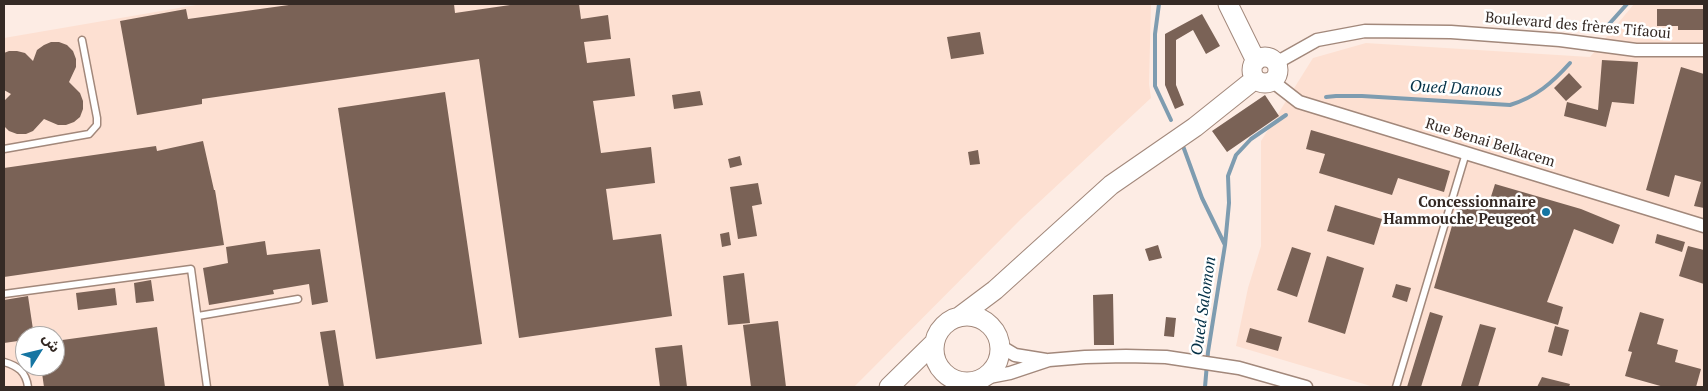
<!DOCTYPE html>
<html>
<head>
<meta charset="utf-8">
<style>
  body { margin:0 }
  #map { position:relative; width:1708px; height:391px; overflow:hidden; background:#fdece4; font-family:"PT Serif","Noto Sans Arabic",serif }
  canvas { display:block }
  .frame { position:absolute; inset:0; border:5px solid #352a25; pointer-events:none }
  .north { position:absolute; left:15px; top:326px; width:50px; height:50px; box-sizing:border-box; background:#fff; border:1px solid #aeaaa8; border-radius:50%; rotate:54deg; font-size:14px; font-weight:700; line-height:20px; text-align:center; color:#352a25 }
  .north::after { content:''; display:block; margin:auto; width:18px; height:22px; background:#1575a2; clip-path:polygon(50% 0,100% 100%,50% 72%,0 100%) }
</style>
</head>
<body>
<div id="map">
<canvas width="1708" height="391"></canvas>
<div class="frame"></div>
<div class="north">ش</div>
</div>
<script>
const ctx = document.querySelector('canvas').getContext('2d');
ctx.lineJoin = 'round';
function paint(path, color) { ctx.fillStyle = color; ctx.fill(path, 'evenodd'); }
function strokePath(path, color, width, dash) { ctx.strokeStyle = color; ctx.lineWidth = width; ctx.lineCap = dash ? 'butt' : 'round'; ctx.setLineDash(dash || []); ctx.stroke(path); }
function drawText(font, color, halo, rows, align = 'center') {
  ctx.font = font + ' "PT Serif",serif'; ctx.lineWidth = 5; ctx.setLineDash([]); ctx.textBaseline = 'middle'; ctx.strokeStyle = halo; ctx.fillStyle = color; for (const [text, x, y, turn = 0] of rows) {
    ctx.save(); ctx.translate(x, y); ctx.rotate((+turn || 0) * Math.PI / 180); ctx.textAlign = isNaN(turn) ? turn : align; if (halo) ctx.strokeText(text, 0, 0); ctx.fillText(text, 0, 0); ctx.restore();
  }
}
const built = new Path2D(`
  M202,4H1151L1149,84L1151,98L1021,219L854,387H4V38ZM25,336H55V366H25Z
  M1634,4H1704V387H1374L1236,346L1248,288L1261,246V141L1313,58L1366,43L1590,57Z`);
const stream = new Path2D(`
  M1159,4L1155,34V86L1171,120
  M1602,32L1627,4
  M1326,97L1336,96H1362L1510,105C1536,97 1552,83 1570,63
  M1183,146L1202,198L1225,245L1208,352L1205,387
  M1225,245L1229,203L1228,176L1236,155L1251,139L1286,115`);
const building = new Path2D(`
  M296,4H454L455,13L517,4H579L581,19L608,15L611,39L584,42L587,63L630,58L635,96L593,101L601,153L651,147L655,183L606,189L613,240L661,234L672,316L519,338L479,59L202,99V104L137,115L120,21L186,9L188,19Z
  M1657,9H1704V30H1678V26H1657Z
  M1202,14L1220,46L1206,54L1193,30L1176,40V85L1184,105L1175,109L1165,85V34Z
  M980,32L984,54L951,59L947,37Z
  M51,42H59L67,45L73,51L76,59V67L69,82L80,93L83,101V109L80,117L74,122L66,125H58L44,119L33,131L26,134H17L9,131L4,126V101L11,94L4,90V53L9,51H17L25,53L33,61L37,50L44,45Z
  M1602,60L1638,62L1634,104L1612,102L1606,127L1564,116L1567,102L1598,110Z
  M1681,67L1704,74V208L1694,206L1701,182L1675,175L1669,197L1646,190Z
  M1569,73L1582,87L1566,101L1554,88Z
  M700,91L703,105L674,109L672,95Z
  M445,92L482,344L376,359L338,108Z
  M1265,95L1279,116L1227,152L1212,131Z
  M1311,130L1450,171L1444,192L1398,178L1392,195L1319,173L1325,154L1306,149Z
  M203,141L214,190H215L224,245L4,277V168L156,146L157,151Z
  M978,150L980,164L970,165L968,152Z
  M740,156L742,165L730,168L728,159Z
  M758,183L762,204L752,206L757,236L738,239L730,187Z
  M1495,184L1581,209L1620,225L1613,244L1574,229L1547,302L1563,307L1558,325L1434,288L1460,198L1488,206Z
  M1335,205L1382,219L1374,245L1327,231Z
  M729,232L731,245L722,247L720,234Z
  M1657,234L1685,242L1682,252L1655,243Z
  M265,241L267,255L320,249L328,302L312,305L309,284L273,290L274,294L209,305L203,268L228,263L226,247Z
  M1158,245L1162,258L1149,261L1145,249Z
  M1688,246L1704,250V284L1679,276Z
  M1292,247L1311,253L1297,297L1277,290Z
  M1327,256L1364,268L1345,334L1308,322Z
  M744,273L750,323L728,325L723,276Z
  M151,280L154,301L136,303L134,283Z
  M1396,284L1411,288L1407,302L1392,297Z
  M115,288L117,305L78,310L76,293Z
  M1113,294L1114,345H1094L1093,295Z
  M28,296L34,336H25V340L4,343V300Z
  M1430,312L1443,316L1421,387H1407Z
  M1640,312L1664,319L1657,344L1678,350L1675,362L1701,369L1696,387H1664L1625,376L1632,352L1628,351Z
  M1166,317L1176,318L1174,337L1164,336Z
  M778,321L786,387H751L743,325Z
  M1480,324L1496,328L1478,387H1467L1461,386Z
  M1555,326L1569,330L1562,356L1548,352Z
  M157,327L165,387H44L41,366H55V341Z
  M1250,328L1282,337L1278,351L1246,342Z
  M335,330L344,387H329L320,332Z
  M682,345L687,387H660L655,348Z
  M1542,377L1570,384L1569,387H1537Z`);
const lane = new Path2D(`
  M4,149L89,134L97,125V118L82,40
  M4,294L191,269L207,387
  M198,316L298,299
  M4,362C18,366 26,372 28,387
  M1396,387L1466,153`);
const street = new Path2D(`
  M1276,63L1317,40L1365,31L1451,32L1560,40L1636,50H1704
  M1272,81L1299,102L1704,226
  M1000,346L1015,355L1046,360
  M984,378L1010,373L1049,360L1085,357L1126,356L1166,357L1239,368L1306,387`);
const secondary = new Path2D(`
  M1228,4L1256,61
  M1252 70a13 13 0 1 1 26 0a13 13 0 1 1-26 0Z
  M934 349a33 33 0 1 1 66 0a33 33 0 1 1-66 0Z
  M959,317L995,290L1111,185L1195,127L1255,79
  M889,387L935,342`);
const markers = [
  [1546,212,5,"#1575a2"]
];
const streetNames = [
  ["Boulevard des frères Tifaoui",1578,26,5],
  ["Rue Benai Belkacem",1490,143,17]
];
const poiNames = [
  ["Concessionnaire",1536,203],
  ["Hammouche Peugeot",1536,220]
];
const waterNames = [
  ["Oued Danous",1456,89,3],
  ["Oued Salomon",1204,306,-82]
];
paint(built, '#fde0d2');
strokePath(stream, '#7e9cb0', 4);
paint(building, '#7a6256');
strokePath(lane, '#a2887b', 9);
strokePath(street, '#a2887b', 15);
strokePath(secondary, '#a2887b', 21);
strokePath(lane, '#fff', 6);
strokePath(street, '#fff', 12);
strokePath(secondary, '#fff', 19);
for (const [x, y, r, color] of markers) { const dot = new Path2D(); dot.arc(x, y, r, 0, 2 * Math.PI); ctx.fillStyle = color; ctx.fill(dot); strokePath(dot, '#fff', 2); }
drawText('15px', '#352a25', '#fff', streetNames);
drawText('bold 15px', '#352a25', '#fff', poiNames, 'right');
drawText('italic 16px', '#043046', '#fff', waterNames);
</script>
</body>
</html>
